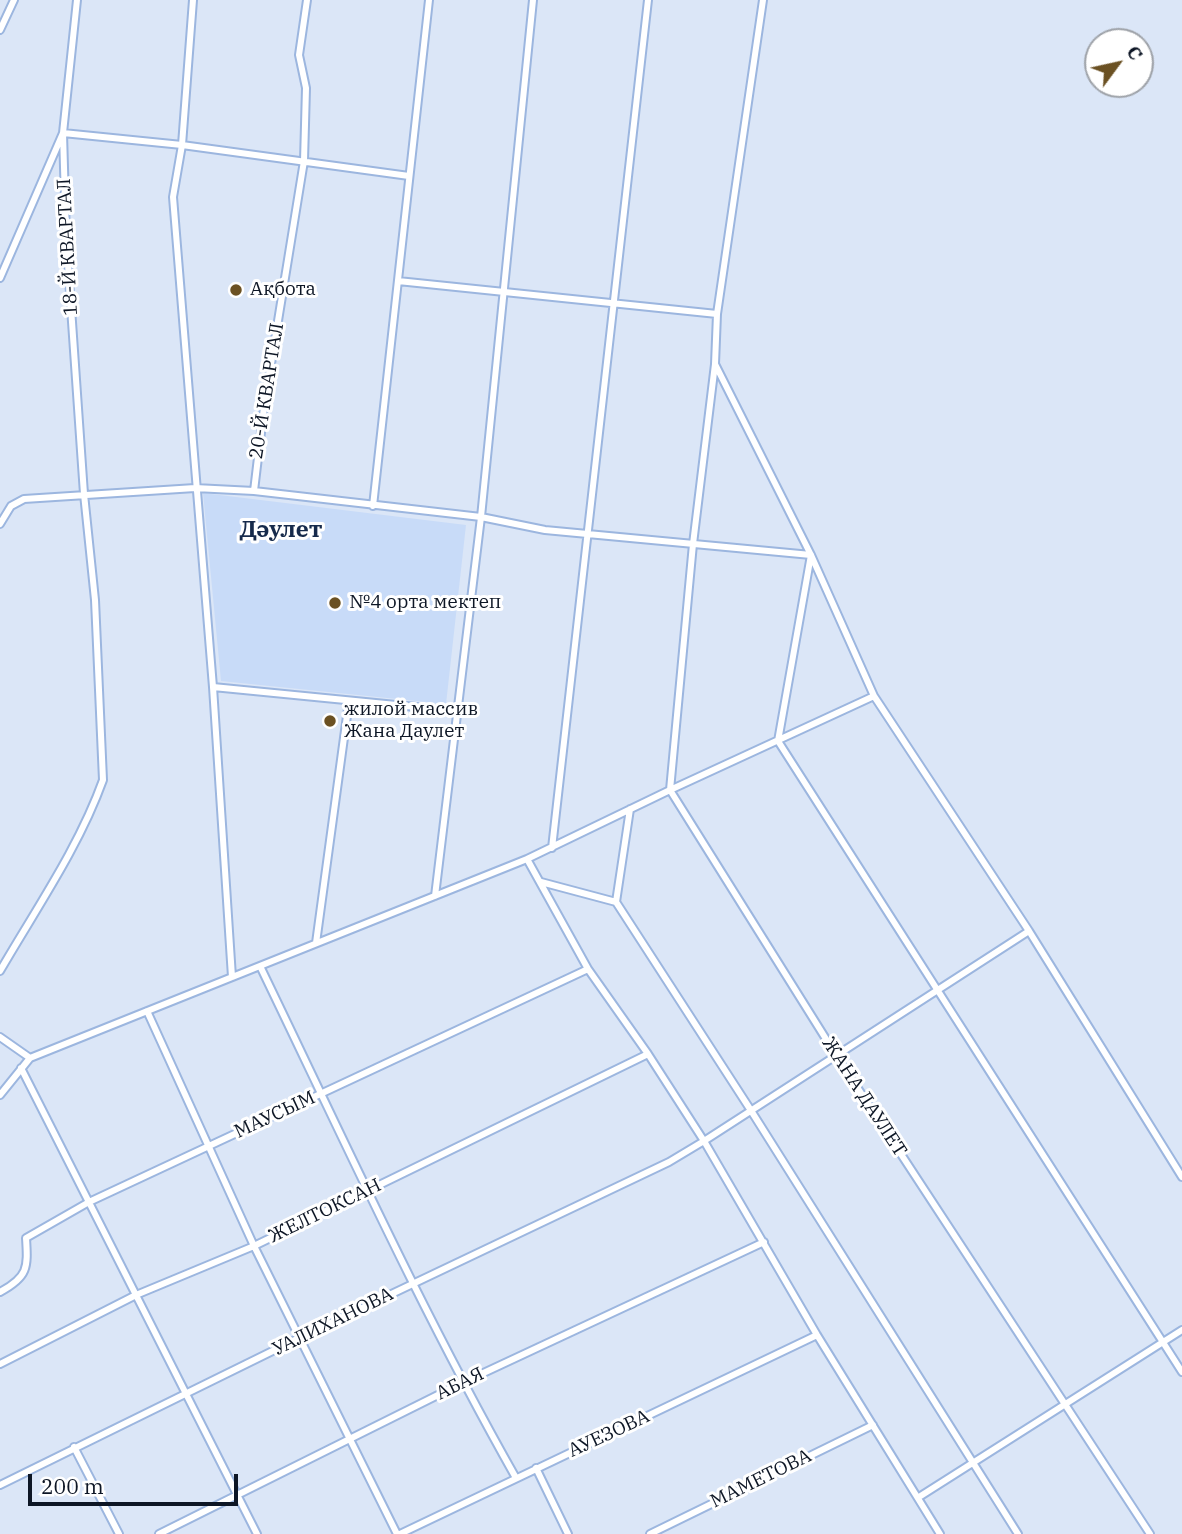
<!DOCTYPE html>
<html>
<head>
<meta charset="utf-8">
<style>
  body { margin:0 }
  #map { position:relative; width:1182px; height:1534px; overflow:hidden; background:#dbe6f7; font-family:"IBM Plex Serif",serif }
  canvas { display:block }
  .north { position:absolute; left:1084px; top:28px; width:70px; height:70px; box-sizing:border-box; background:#fff; border:2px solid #9ea2a8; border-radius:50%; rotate:57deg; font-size:19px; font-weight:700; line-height:28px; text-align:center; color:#0d1625 }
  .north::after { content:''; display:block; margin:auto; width:24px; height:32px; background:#6b5123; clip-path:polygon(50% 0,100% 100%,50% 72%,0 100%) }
  .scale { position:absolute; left:28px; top:1474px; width:210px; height:32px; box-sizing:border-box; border:4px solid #0d1625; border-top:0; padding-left:9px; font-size:21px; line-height:24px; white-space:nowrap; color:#0d1625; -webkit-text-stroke:5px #fff; paint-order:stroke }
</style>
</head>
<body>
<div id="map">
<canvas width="1182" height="1534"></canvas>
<div class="north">С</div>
<div class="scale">200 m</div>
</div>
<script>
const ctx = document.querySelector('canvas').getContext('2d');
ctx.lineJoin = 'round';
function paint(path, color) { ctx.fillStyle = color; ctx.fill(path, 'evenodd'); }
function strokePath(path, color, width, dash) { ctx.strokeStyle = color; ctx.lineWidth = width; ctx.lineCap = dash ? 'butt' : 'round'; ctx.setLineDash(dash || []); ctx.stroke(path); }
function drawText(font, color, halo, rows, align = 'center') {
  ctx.font = font + ' "IBM Plex Serif",serif'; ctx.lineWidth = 6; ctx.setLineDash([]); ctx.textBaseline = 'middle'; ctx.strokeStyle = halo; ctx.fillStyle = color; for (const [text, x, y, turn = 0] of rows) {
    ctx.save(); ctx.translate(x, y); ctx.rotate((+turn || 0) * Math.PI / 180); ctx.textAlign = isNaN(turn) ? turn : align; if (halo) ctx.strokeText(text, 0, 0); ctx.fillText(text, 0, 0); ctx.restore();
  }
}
const built = new Path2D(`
  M203,493L466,525L446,704L221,681Z`);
const street = new Path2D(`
  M193,0L182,145L173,197L213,687L457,711
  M763,0L717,314L715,364L811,555L874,696
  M0,30L14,0
  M0,278L63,133L182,145L409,176
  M398,281L717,314
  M715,364L693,544L670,790L874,696L1029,931
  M254,491L264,407L304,161L306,88L299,55L307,0
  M373,506L429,0
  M0,524L11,506L24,499L195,488L254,491L481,517L545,530L811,555L778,741L1182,1372
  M213,687L232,977
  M552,848L648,0
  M527,859L670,790L836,1055L1150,1534
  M541,882L616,902L750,1109L1018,1534
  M435,896L481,517L533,0
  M616,902L630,809
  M316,943L349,701
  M260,966C343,1138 422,1312 516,1478
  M0,971C36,909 79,847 103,780L95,600L84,494L66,236L63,133L77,0
  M147,1011L254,1246L397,1534
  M0,1037L30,1058
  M21,1068L257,1534
  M0,1095L30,1058L527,859L588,969L648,1054L704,1141L669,1162L299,1338L0,1485
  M0,1292C28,1277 28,1268 26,1238L89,1202L588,969
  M0,1364L136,1295L254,1246L648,1054
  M74,1447L119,1534
  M536,1468L568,1534
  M919,1497L1182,1330
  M159,1534L462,1383L764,1242
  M400,1534L817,1335
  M650,1534L873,1425
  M940,1534L817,1335L704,1141L1029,931L1182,1177`);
const markers = [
  [236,290,7,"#6b5123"],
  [335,603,7,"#6b5123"],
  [330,721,7,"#6b5123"]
];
const streetNames = [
  ["18-Й КВАРТАЛ",68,247,-93],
  ["20-Й КВАРТАЛ",267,391,-81],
  ["ЖАНА ДАУЛЕТ",864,1097,57],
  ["МАУСЫМ",275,1115,-25],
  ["ЖЕЛТОКСАН",325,1211,-26],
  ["УАЛИХАНОВА",333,1322,-26],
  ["АБАЯ",460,1384,-26],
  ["АУЕЗОВА",609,1434,-25],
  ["МАМЕТОВА",761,1479,-26]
];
const poiNames = [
  ["Ақбота",250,290],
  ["№4 орта мектеп",349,603],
  ["жилой массив",344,710],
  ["Жана Даулет",344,732]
];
const quarterNames = [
  ["Дәулет",281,530]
];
paint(built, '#c8dbf8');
strokePath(street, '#9cb6df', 10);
strokePath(street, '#fff', 6);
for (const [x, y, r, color] of markers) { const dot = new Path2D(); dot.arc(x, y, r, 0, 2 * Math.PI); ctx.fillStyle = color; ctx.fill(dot); strokePath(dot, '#fff', 2.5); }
drawText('19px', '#0d1625', '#fff', streetNames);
drawText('19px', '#0d1625', '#fff', poiNames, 'left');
drawText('bold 23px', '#162a4b', '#fff', quarterNames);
</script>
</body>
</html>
